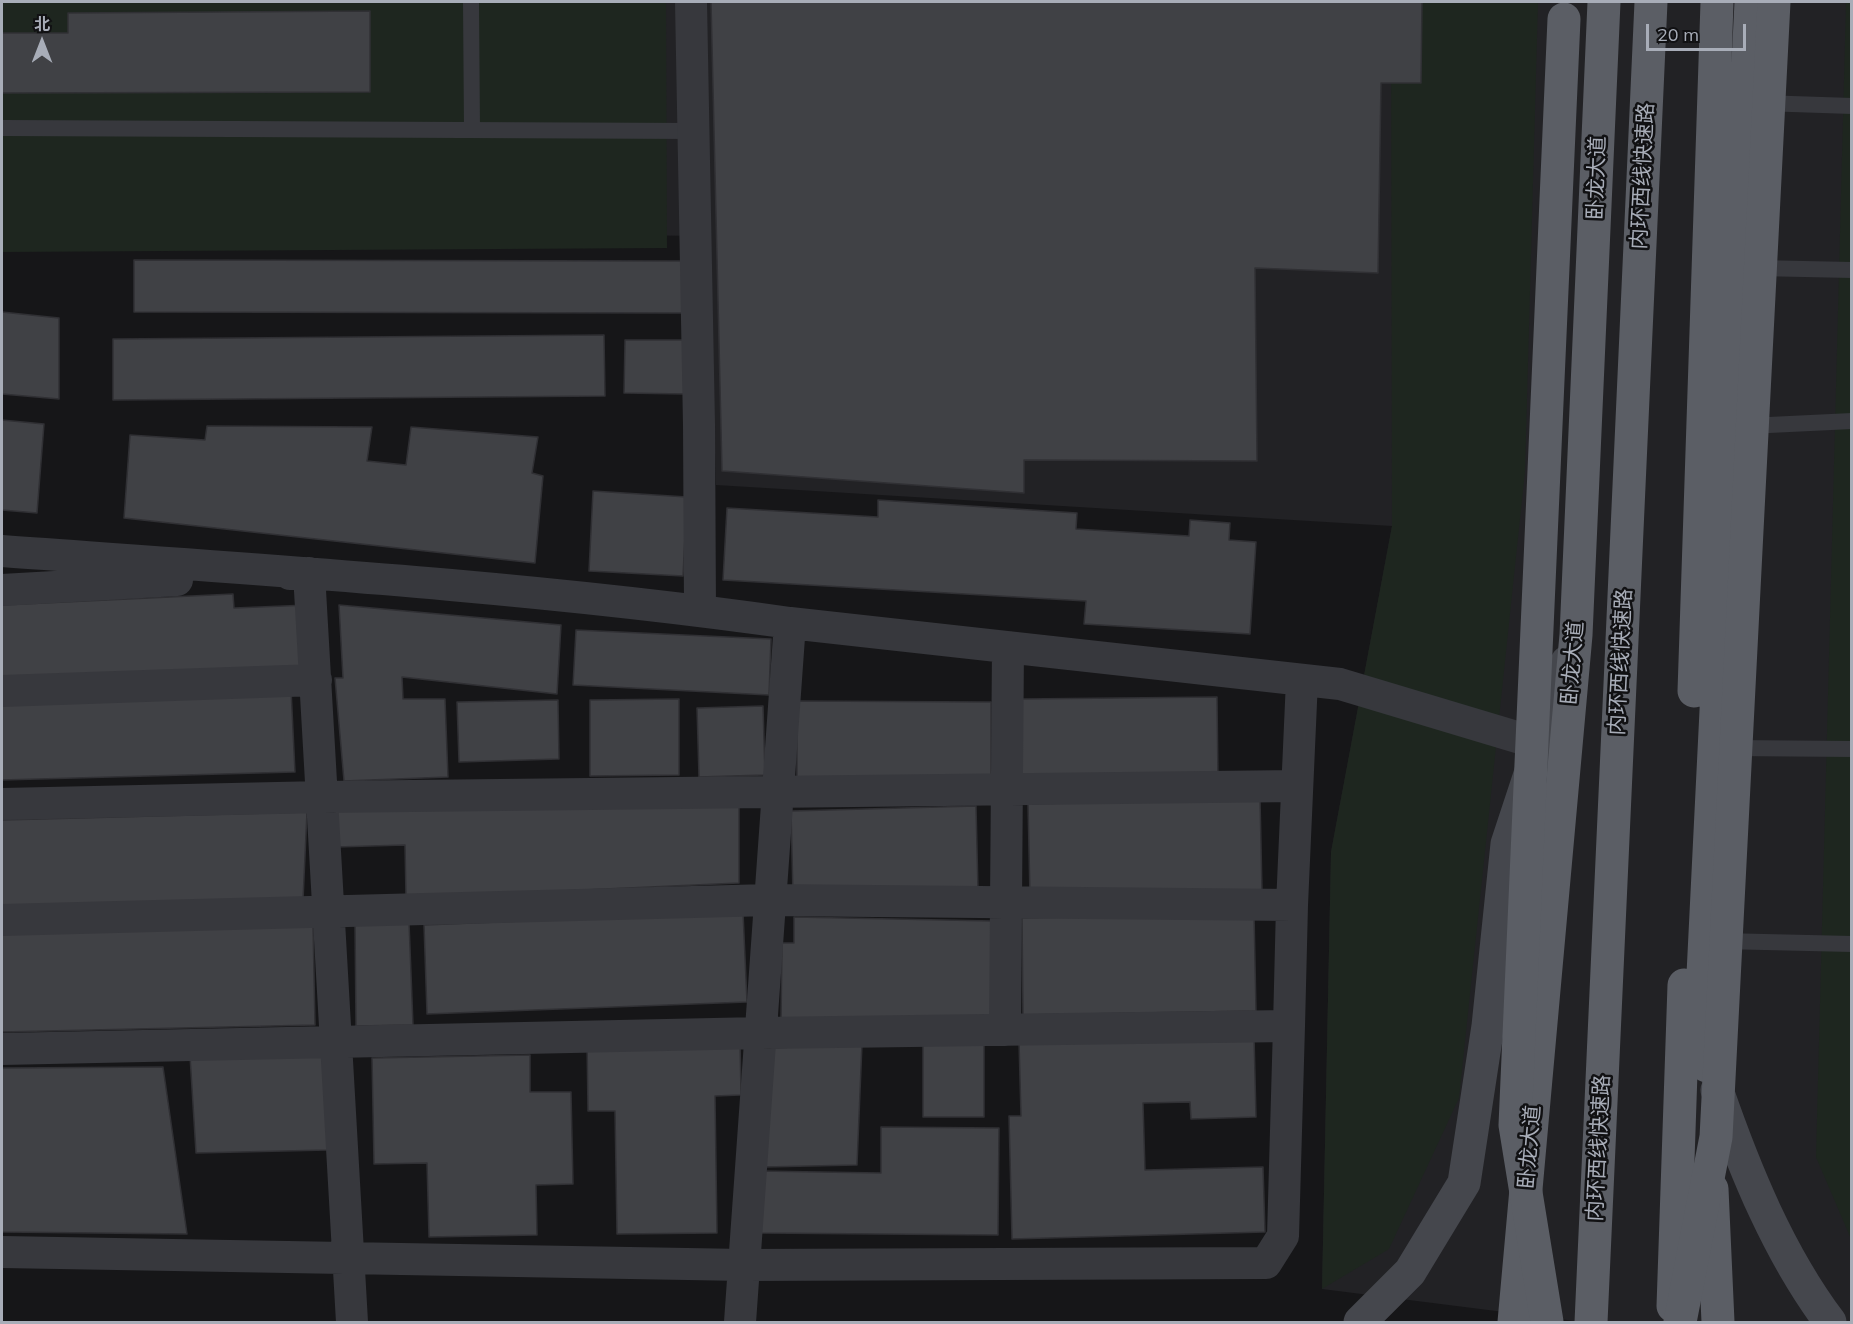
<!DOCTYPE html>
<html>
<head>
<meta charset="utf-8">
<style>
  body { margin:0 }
  #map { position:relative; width:1853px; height:1324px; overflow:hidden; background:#161618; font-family:Mulish,"Noto Sans SC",sans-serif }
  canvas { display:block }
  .frame { position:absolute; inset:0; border:3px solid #a8adb8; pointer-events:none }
  .north { position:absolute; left:12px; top:12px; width:60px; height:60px; -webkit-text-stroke:4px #111113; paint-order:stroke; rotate:0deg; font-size:16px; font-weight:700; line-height:24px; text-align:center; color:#a8adb8 }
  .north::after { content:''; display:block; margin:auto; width:21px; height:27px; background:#a8adb8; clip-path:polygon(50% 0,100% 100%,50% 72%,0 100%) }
  .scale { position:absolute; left:1646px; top:24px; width:100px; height:27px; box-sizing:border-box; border:3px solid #a8adb8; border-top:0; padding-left:8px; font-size:18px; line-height:21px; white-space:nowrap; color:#a8adb8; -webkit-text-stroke:4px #111113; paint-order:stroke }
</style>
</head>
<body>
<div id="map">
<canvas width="1853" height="1324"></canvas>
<div class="frame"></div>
<div class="north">北</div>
<div class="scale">20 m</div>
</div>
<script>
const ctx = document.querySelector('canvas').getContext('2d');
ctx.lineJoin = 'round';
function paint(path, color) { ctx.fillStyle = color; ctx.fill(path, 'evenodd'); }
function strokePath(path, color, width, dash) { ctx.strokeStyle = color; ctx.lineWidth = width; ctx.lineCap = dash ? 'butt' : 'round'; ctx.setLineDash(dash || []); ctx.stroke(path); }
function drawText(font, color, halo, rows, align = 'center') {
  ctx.font = font + ' Mulish,"Noto Sans SC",sans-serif'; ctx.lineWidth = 5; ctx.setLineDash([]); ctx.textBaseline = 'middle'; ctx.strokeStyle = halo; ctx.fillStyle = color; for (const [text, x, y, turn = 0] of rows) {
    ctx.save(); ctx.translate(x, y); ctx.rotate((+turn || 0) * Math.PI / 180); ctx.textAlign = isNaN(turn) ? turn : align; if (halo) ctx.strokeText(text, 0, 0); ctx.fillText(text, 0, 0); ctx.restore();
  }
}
const built = new Path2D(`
  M2,2H1851V1322H1583L1322,1289L1331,852L1392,526L716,485L708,236L2,229Z`);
const green = new Path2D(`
  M2,2H666L667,248L2,252Z
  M1391,2H1538L1525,471L1459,1098L1389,1249L1322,1289L1331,852L1392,526Z
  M1846,2H1851V1239L1816,1157Z`);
const building = new Path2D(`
  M711,2H1422L1421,83H1381L1378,273L1255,268L1257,461L1024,460V493L722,471Z
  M370,11V92L2,93V33H68V13Z
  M134,260L685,261L684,313L134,312Z
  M2,312L59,318V399L2,394Z
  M604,335L605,396L113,400V339Z
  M625,340H685V394L624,393Z
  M2,420L44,424L37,513L2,510Z
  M207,426L372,427L367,461L406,465L411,427L538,437L532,473L543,476L535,563L124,518L130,435L205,440Z
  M593,491L687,497L683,576L589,571Z
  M878,500L1077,513L1076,529L1189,536L1190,520L1230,523L1229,540L1256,542L1250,634L1084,624L1086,601L723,580L727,508L878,517Z
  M233,594L234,608L308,605L311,668L2,683V605Z
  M339,605L561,625L557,694L402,677L403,699H445L448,777L344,781L335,678H343Z
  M576,630L771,639L769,695L573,685Z
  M291,689L295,772L2,780V702Z
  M1217,697L1218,781L1022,783L1021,699Z
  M679,699V775L590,776V700Z
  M558,700L559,759L459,762L457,702Z
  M797,701L991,702V783L797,781Z
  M763,706L765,775L699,777L697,708Z
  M1260,798L1262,891L1030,897L1028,804Z
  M739,799V883L406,898L405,845L336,847L335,805Z
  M976,806L978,891L793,896L791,811Z
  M307,812L303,900L2,909V820Z
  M743,912L747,1002L427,1014L424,925Z
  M1254,913L1256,1011L1023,1015L1022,918Z
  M794,917L994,921L991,1016L781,1021L782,943H794Z
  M409,922L413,1025L356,1026L355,924Z
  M313,925L315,1025L2,1032V933Z
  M1254,1035L1256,1117L1191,1119L1190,1102L1143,1103L1145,1170L1263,1167L1265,1232L1012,1239L1009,1116H1021L1019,1042Z
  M740,1039L741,1095L715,1096L717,1233L617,1234L615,1111H588L587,1041Z
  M862,1044L857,1165L764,1167L771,1048Z
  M923,1044H984V1117H923Z
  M324,1050L328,1150L196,1153L190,1056Z
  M530,1055V1092H571L573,1184L536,1185L537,1235L429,1237L427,1163L374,1164L372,1058Z
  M163,1067L187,1234L2,1232V1068Z
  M881,1127L999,1128L998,1235L760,1233V1171L881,1173Z`);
const service = new Path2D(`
  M471,2L472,130
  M1762,103L1852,106
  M2,128L694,131
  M1756,268L1852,270
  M1748,426L1852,421
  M1730,748L1852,749
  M1721,941L1852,944`);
const minor = new Path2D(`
  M691,2L699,425L700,610
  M2,551C264,570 529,586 790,623L1340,684L1540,744
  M290,574L309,573L352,1322
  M2,590L177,580
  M2,691L316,680
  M2,804L323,797L1297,786
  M1292,905L1302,680
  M2,920L770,900L1292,905L1289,1026
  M1005,1030L1008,647
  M2,1049L761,1033L1289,1026L1283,1236L1266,1263L744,1265L2,1252
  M740,1322L790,623`);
const secondary = new Path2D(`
  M1717,1090C1745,1171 1779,1254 1830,1322
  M1360,1322L1410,1272L1464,1183L1488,1026L1507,844L1567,662`);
const trunk = new Path2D(`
  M1694,691L1717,2
  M1707,1066L1703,974L1751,2
  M1712,1189L1718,1322
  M1673,1306L1684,985
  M1514,1322L1576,635L1604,2
  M1591,1322L1651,2`);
const trunkBridge = new Path2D(`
  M1547,1322L1515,1125L1564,19
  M1680,1322L1716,1137L1774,2`);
const streetNames = [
  ["内环西线快速路",1643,176,-87],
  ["卧龙大道",1597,178,-88],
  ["内环西线快速路",1621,662,-87],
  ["卧龙大道",1573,663,-85],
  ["卧龙大道",1530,1147,-85],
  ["内环西线快速路",1599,1148,-87]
];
paint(built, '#222225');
paint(green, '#1e261f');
paint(building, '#404145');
strokePath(building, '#303034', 1.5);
strokePath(service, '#37383d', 16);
strokePath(minor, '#37383d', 32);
strokePath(secondary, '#45474d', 33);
strokePath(trunk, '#5b5e65', 33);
strokePath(trunkBridge, '#5b5e65', 33);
drawText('21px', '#a8adb8', '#111113', streetNames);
</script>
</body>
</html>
